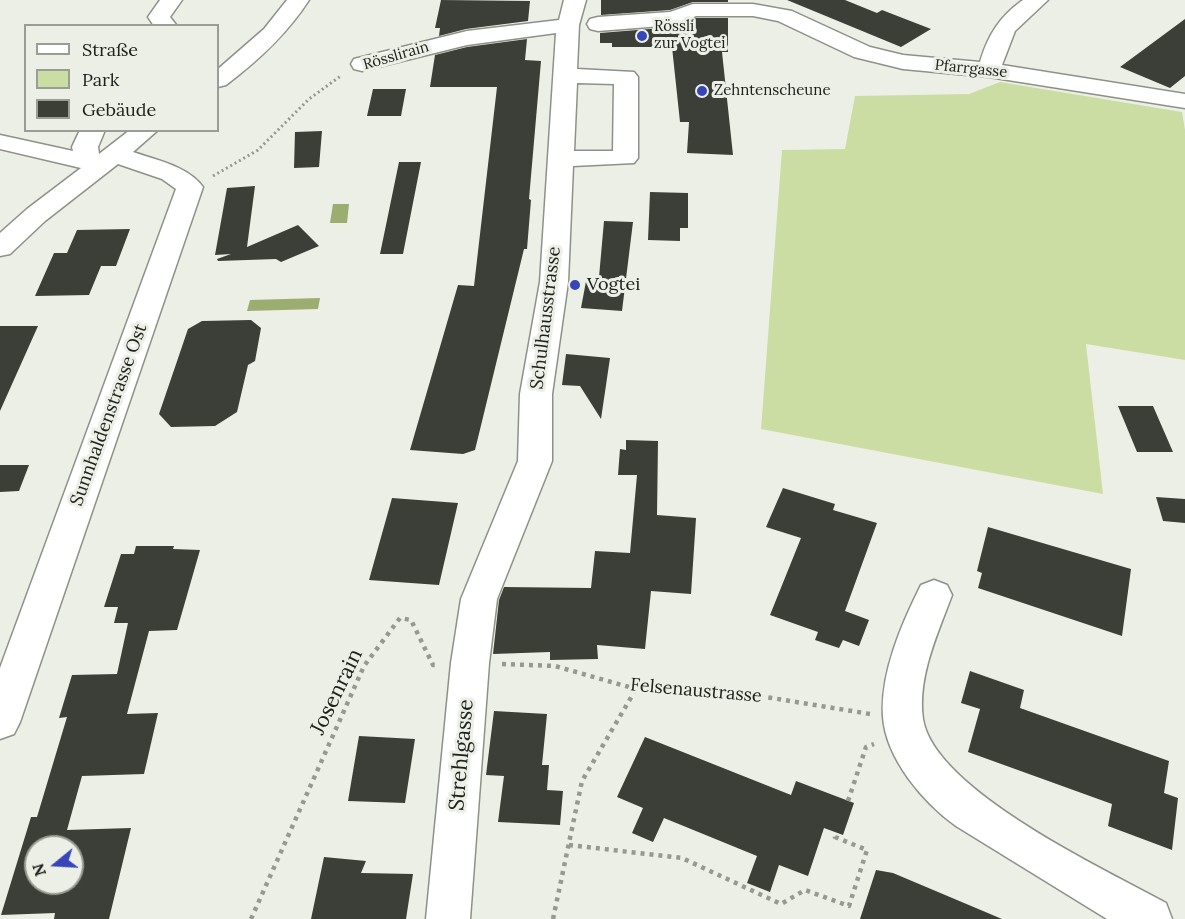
<!DOCTYPE html>
<html>
<head>
<meta charset="utf-8">
<style>
  body { margin:0 }
  #map { position:relative; width:1185px; height:919px; overflow:hidden; background:#ecefe6; font-family:Lora,serif }
  canvas { display:block }
  .legend { position:absolute; left:24px; top:24px; width:195px; height:108px; box-sizing:border-box; background:#ecefe6; border:2px solid #9a9d96; margin:0; padding:8px 10px; list-style:none; font-size:18px; color:#20211e }
  .legend li { display:flex; align-items:center; gap:12px; height:30px }
  .legend b { width:30px; border:2px solid #9a9d96 }
  .north { position:absolute; left:24px; top:835px; width:60px; height:60px; box-sizing:border-box; background:#ecefe6; border:2px solid #9a9d96; border-radius:50%; rotate:252deg; font-size:16px; font-weight:700; line-height:24px; text-align:center; color:#20211e }
  .north::after { content:''; display:block; margin:auto; width:21px; height:27px; background:#3845b8; clip-path:polygon(50% 0,100% 100%,50% 72%,0 100%) }
</style>
</head>
<body>
<div id="map">
<canvas width="1185" height="919"></canvas>
<ul class="legend">
<li><b style="height:8px;background:#fff"></b>Straße</li>
<li><b style="height:16px;background:#ccdda4"></b>Park</li>
<li><b style="height:16px;background:#3c3f37"></b>Gebäude</li>
</ul>
<div class="north">N</div>
</div>
<script>
const ctx = document.querySelector('canvas').getContext('2d');
ctx.lineJoin = 'round';
function paint(path, color) { ctx.fillStyle = color; ctx.fill(path, 'evenodd'); }
function strokePath(path, color, width, dash) { ctx.strokeStyle = color; ctx.lineWidth = width; ctx.lineCap = dash ? 'butt' : 'round'; ctx.setLineDash(dash || []); ctx.stroke(path); }
function drawText(font, color, halo, rows, align = 'center') {
  ctx.font = font + ' Lora,serif'; ctx.lineWidth = 6; ctx.setLineDash([]); ctx.textBaseline = 'middle'; ctx.strokeStyle = halo; ctx.fillStyle = color; for (const [text, x, y, turn = 0] of rows) {
    ctx.save(); ctx.translate(x, y); ctx.rotate((+turn || 0) * Math.PI / 180); ctx.textAlign = isNaN(turn) ? turn : align; if (halo) ctx.strokeText(text, 0, 0); ctx.fillText(text, 0, 0); ctx.restore();
  }
}
const green = new Path2D(`
  M1000,82L1182,112L1185,130V360L1086,344L1103,494L761,429L782,150L845,149L855,96L969,94Z`);
const water = new Path2D(`
  M333,204H349L347,223H330Z
  M320,298L318,309L247,311L250,300Z`);
const building = new Path2D(`
  M441,0L530,1L528,21L466,29L439,36L440,28H435Z
  M601,0H728V2H693L670,10L601,15Z
  M787,0H845L877,13L882,10L931,29L901,47Z
  M696,18H728V52H722L733,155L687,153L689,122H680L672,47H612V43H600V33L674,27Z
  M1185,19V76L1170,88L1120,67Z
  M527,39L525,60L541,61L529,199L531,200L527,249H524L475,450L463,454L410,450L458,285L474,286L497,87H430L435,55L467,47Z
  M373,89H406L401,116H367Z
  M322,131L319,167L294,168L295,132Z
  M399,162H421L403,254H380Z
  M255,186L247,247L298,225L319,246L281,262L276,259L218,261L217,259L231,254L215,255L227,188Z
  M650,192L688,193V228H680V241L648,240Z
  M604,221L633,222L622,311L581,308L587,276L599,277Z
  M130,229L116,266H101L89,295L35,296L54,253H67L77,230Z
  M251,320L261,328L255,361L248,365L237,412L215,426L171,427L159,414L188,329L202,321Z
  M0,326H38L0,411Z
  M566,354L610,358L601,419L580,386L562,385Z
  M1118,406H1153L1173,452H1137Z
  M626,440L658,441L657,515L696,518L691,594L651,591L645,649L597,645L598,659L550,660V652L493,654L499,600L504,587L591,588L595,551L630,553L637,475H618L620,449L626,450Z
  M0,465H29L19,491L0,492Z
  M783,488L835,504L833,510L877,523L845,611L869,620L859,646L843,640L839,648L815,640L818,632L770,615L801,538L766,527Z
  M1156,497L1185,499V523L1163,521Z
  M392,498L458,503L439,585L369,580Z
  M988,527L1131,569L1122,636L978,588L982,573L977,571Z
  M136,546H174L173,549L200,550L177,630L149,631L127,714L158,713L144,774L82,776L67,830L131,828L109,919H54L55,913L1,915L31,817H37L67,717L59,718L72,675L117,674L128,623H114L118,607H104L121,554H134ZM36,847H72V883H36Z
  M970,671L1024,690L1020,708L1169,761L1164,793L1178,798L1172,850L1108,826L1112,804L968,752L980,709L961,703Z
  M494,711L547,714L542,765H549L547,790L563,791L560,825L498,822L504,776L486,775Z
  M359,736L415,739L405,803L348,801Z
  M645,737L791,795L796,781L854,803L843,835L824,828L808,876L779,865L770,892L747,883L757,856L664,818L653,842L632,833L643,808L617,797Z
  M324,857L366,861L361,873L413,874L406,919H311Z
  M876,870L893,873L1002,919H860Z`);
const pathFar1 = new Path2D(`
  M213,176L258,150L309,99L342,75`);
const path = new Path2D(`
  M502,664L555,666L636,689L735,692L870,714
  M848,801L866,747L874,744
  M569,845L682,858L781,904L805,890L849,906L867,850L835,837L836,832
  M251,919L364,666L400,618L411,620L433,665H437
  M553,919L582,781L636,689`);
const minor = new Path2D(`
  M160,0H182L170,17L177,26H154L148,17Z
  M287,0H309C287,34 259,60 226,85L218,87V69L264,29Z
  M564,0H586L579,25L577,69L634,72L638,77V158L634,163L573,166L568,282L552,394V461L497,599L489,663L470,919H426L451,663L461,599L518,461L520,394L540,282L556,33L467,45L362,71L354,69L351,64L354,59L467,31L559,20ZM577,83L614,84L613,151H574Z
  M1023,0H1048L1015,31L1002,65L1185,94V108L989,77L903,69L854,57L778,21L753,16H696L674,25L598,31L590,29L587,24L590,19L598,17L670,12L693,4H753L792,11L870,47L903,55L980,62C988,35 1000,16 1023,0Z
  M80,130H105L98,147L99,154L130,130H158L133,152C156,160 188,166 203,187L20,722L14,734L0,739V668L176,189L162,179L118,164L45,221L10,254L0,256V233L27,209L81,168L0,149V135L73,151L72,147Z
  M934,580L947,585L952,595C938,633 917,677 923,719C934,790 1106,870 1166,903L1172,919H1107L956,826C923,802 886,759 883,717C880,673 902,623 921,585Z`);
const markers = [
  [642,36,6,"#3845b8"],
  [702,91,6,"#3845b8"],
  [575,285,6,"#3845b8"]
];
const farPoinames = [
  ["Rössli",654,27],
  ["zur Vogtei",654,44],
  ["Zehntenscheune",714,91]
];
const farStreetnames = [
  ["Rösslirain",396,56,-16],
  ["Pfarrgasse",971,69,6]
];
const poiNames = [
  ["Vogtei",587,285]
];
const streetNames = [
  ["Schulhausstrasse",546,318,-83],
  ["Sunnhaldenstrasse Ost",109,415,-70],
  ["Felsenaustrasse",696,691,5]
];
const nearStreetnames = [
  ["Josenrain",337,692,-64],
  ["Strehlgasse",462,755,-85]
];
paint(green, '#ccdda4');
paint(water, '#9bad6f');
paint(building, '#3c3f37');
strokePath(minor, '#8e9188', 3);
strokePath(pathFar1, '#969891', 3, [2, 3]);
strokePath(path, '#969891', 4.5, [4, 5]);
paint(minor, '#fff');
for (const [x, y, r, color] of markers) { const dot = new Path2D(); dot.arc(x, y, r, 0, 2 * Math.PI); ctx.fillStyle = color; ctx.fill(dot); strokePath(dot, '#ecefe6', 2); }
drawText('15px', '#20211e', '#ecefe6', farPoinames, 'left');
drawText('15px', '#20211e', '#ecefe6', farStreetnames);
drawText('18px', '#20211e', '#ecefe6', poiNames, 'left');
drawText('18px', '#20211e', '#ecefe6', streetNames);
drawText('21px', '#20211e', '#ecefe6', nearStreetnames);
</script>
</body>
</html>
